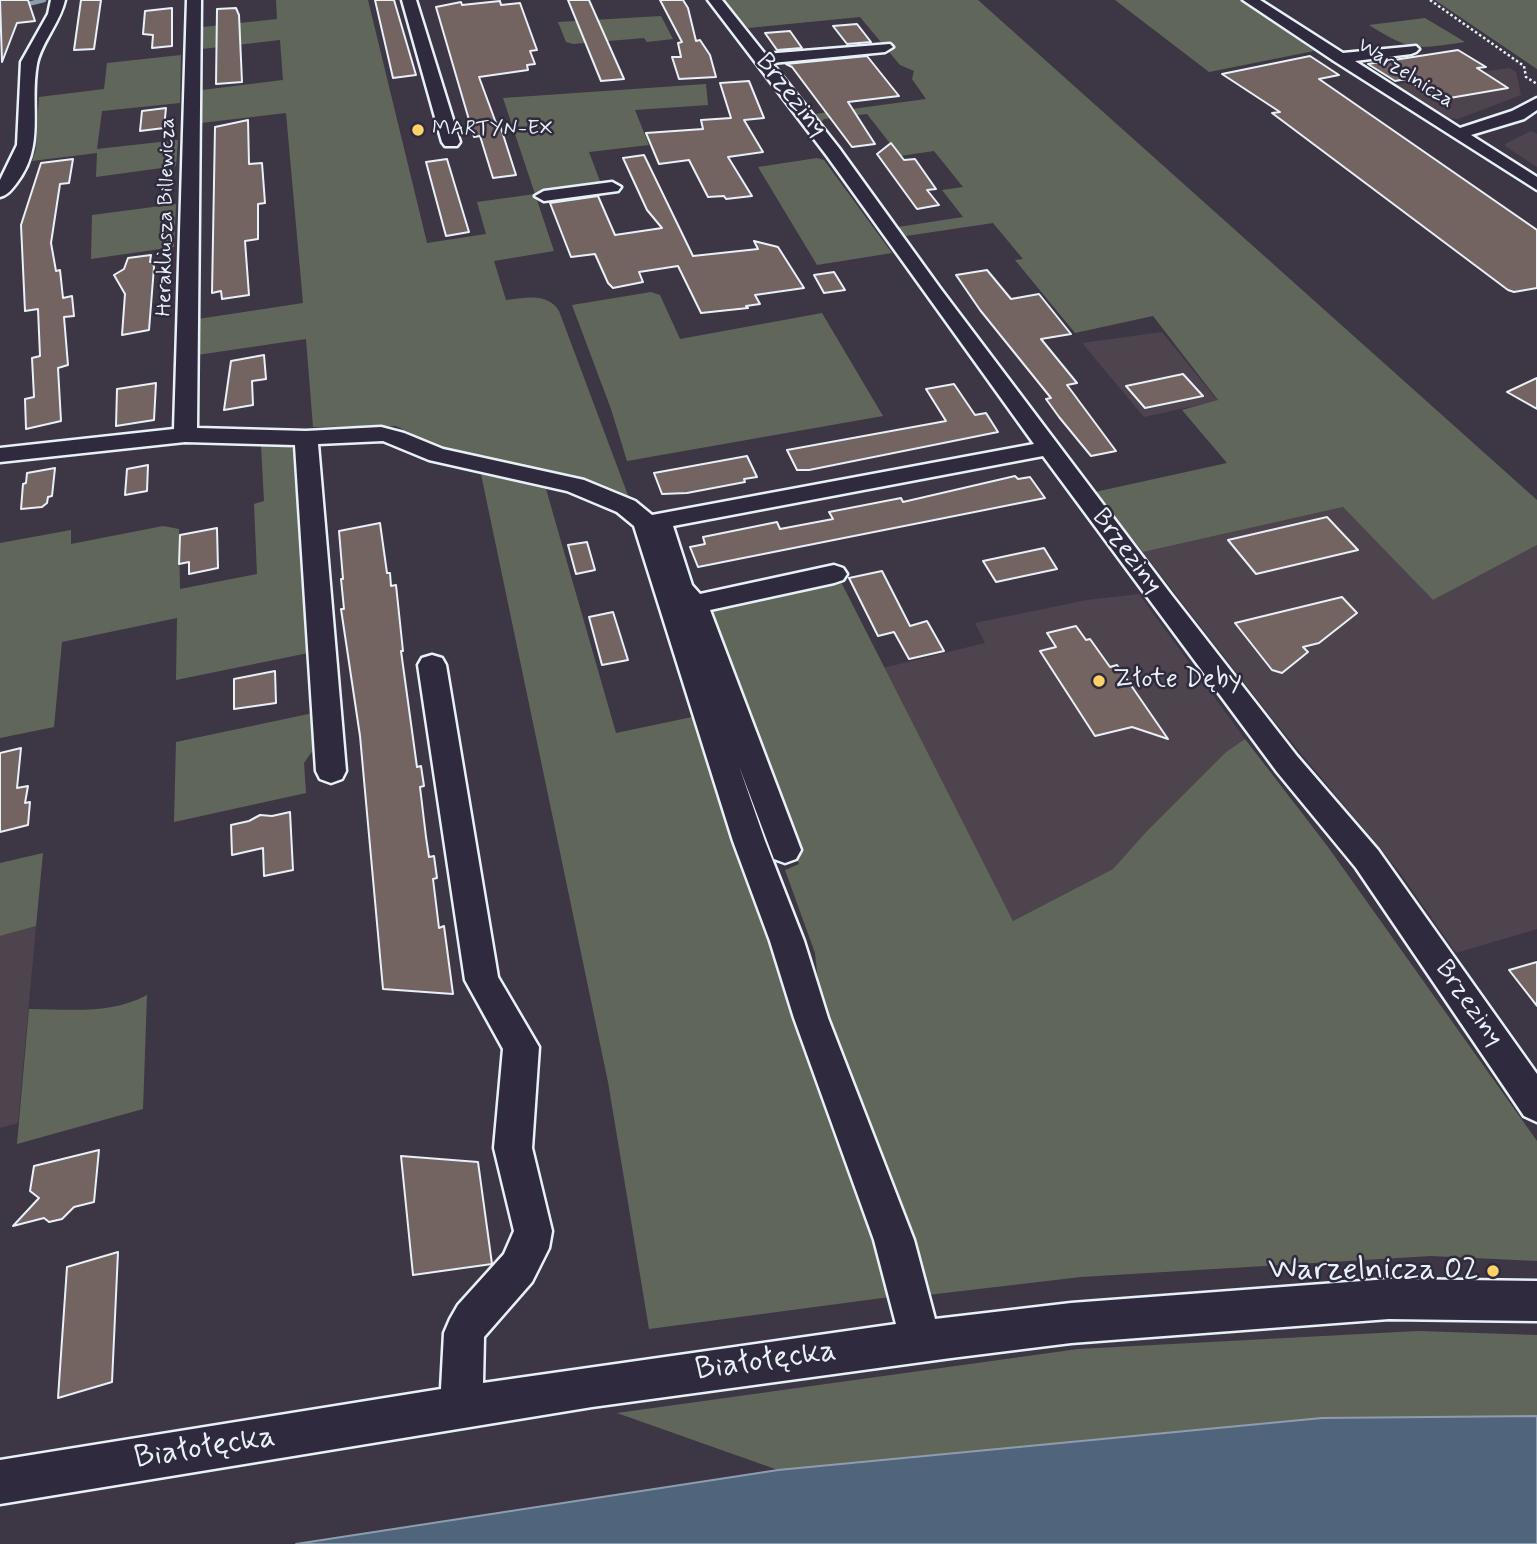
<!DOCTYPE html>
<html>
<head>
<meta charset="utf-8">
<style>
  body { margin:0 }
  canvas { display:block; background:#3d3644 }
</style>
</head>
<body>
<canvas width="1537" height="1544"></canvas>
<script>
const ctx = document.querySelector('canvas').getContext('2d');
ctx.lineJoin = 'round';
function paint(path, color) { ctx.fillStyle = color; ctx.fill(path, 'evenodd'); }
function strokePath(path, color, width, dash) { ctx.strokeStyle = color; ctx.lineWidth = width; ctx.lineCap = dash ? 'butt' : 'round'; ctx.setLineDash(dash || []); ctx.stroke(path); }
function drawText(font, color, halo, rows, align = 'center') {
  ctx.font = font + ' Mynerve,sans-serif'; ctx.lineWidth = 5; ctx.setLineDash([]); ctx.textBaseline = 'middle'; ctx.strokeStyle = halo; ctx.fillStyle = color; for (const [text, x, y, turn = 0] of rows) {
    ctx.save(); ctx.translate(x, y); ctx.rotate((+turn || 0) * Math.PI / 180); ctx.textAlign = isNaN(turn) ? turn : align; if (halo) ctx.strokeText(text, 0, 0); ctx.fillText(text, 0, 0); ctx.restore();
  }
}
const built = new Path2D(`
  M1509,68L1516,72L1521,95L1458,119L1445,118L1392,85Z
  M1531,131L1537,134V167L1505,146V144Z
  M1162,332L1218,401L1144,417L1082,343Z
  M1343,507L1433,600L1537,545V929L1456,953L1398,870L1270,716L1143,552Z
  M1139,594L1245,739L1226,752L1146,832L1113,869L1013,921L883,668L985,643L975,623L1087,600Z
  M36,926L18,1123L0,1128V936Z`);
const green = new Path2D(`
  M276,0H368L427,243L486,234L477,202L535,194L503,98L706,84L708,105L635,110L649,145L589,152L601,184L535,194L554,251L494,261L506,300C525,298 547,292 559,311L629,498L614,491L473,456L435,445L396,426L313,427L306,339L197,355L198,319L303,303L286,113L201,123L202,90L283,80L280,40L202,49L203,27L277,19Z
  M723,0H978L1537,500V545L1433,600L1343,507L1143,552L1095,492L1227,463L1182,410L1218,400L1153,316L1075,333L1015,260L1023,259L993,223L906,236L898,227L963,217L942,190L963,187L934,151L900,156L867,114L824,119L821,122L815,114L926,99L912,79L914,71L900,65L860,17L748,28Z
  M1115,0H1241L1314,51L1209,72Z
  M1435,0H1537V69Z
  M661,16L673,39L647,42L644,38L573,44L566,42L558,22Z
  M1425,18L1465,42C1414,49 1413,52 1369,25Z
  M181,55L180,103L102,111L97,149L178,140L176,166L96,177L97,153L32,161L36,149L39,97L104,89L107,63Z
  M817,158L824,160L892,253L817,265L758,167Z
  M176,204L174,247L91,259L92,215Z
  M651,292L660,295L680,339L822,313L883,416L627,461L611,409L572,305Z
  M276,442L289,446L298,453L313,652L176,680L177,618L62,642L54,727L0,738V543L71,530V544L163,526L179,529L180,589L257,574L254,504L264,501L261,445Z
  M481,474L546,489L616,733L697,716L905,1295L649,1329L608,1082Z
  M840,580L1013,921L1113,869L1146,832L1226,752L1245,739L1328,847L1537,1141V1261L1431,1256L1081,1277L919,1296L821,1007L815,953L785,870L799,864L710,617L711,611L720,605Z
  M318,712L320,740L304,763L306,793L174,822L176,742Z
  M43,853L36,926L0,936V863Z
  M147,995L143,1109L17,1144L29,1009C70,1009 110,1015 147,995Z
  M1418,1331L1537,1335V1416L1322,1418L778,1470L617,1413L1078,1349Z`);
const water = new Path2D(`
  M1537,1416V1544H296L778,1470L1322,1418Z`);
const stream = new Path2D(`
  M0,11L44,0`);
const building = new Path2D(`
  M0,0H28L35,21L17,23L2,62Z
  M81,0H101L94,49L74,50Z
  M375,0H394L416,75L393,78Z
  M568,0H589L624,79L601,81Z
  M660,0H683L688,8L696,41L700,40L710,55L716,77L679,79L672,57H681L678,43L682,42Z
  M500,1L501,5L520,3L537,50L530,51L535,64L527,65L528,70L479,77L496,123L499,122L516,175L493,178L480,136L474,137L436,7L461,2L462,5Z
  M172,8V46L152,48L153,35L143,34L145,11Z
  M236,8L239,15L242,82L216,84L217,9Z
  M857,24L871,42L847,44L833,26Z
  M790,31L802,48L777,50L765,33Z
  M1458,50L1486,67L1477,68L1508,88L1438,100L1406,79L1395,81L1368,64Z
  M867,56L899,96L848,102L875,144L852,147L792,67L786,64Z
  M1310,56L1339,75L1319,79L1537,230V288L1514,292L1508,290L1272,113L1280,112L1222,74Z
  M749,81L764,118L744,120L763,152L728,157L752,196L726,199L724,196L708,197L689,160L659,164L646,133L703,129L701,120L731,118L720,83Z
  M166,108L164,128L140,131L142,111Z
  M248,120L249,164L262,163L265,203L258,204V239L245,241L249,295L222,299L221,291L212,293L215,127Z
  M891,143L904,160L915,159L936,189L927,190L939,205L917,209L877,154Z
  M644,155L693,256L758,249L754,241L778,247L804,288L755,295L760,304L746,306L748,308L701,313L678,266L639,272L643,282L613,288L608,283L595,254L571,257L550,203L598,196L615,235L662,228L647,210L623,158Z
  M73,159L69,183L60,184L51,243L56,271L60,270L63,298L72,296L74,316L64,317L68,365L58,368L61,421L26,429L25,399L34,397L32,358L40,356L38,309L25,311L21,225L41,163Z
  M447,159L469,232L446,236L426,162Z
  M151,255L150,262H153L154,267L149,330L122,335L125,294L114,275L124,269L128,258Z
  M987,270L1011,299L1039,294L1071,334L1041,339L1077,383L1067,385L1116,451L1091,456L1059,417L1046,399L1051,398L980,310L956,275Z
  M834,272L845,290L824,293L814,275Z
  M264,355L266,379L252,381L253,405L224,410L231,361Z
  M1183,374L1203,396L1145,408L1126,386Z
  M1537,378V409L1507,392Z
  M156,383L154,420L116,426L117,389Z
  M954,384L975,415L986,413L998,432L809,470H797L787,450L946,421L926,389Z
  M747,456L757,477L744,479L745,482L687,493L662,494L654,473Z
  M148,465L147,491L125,495L127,469Z
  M55,468L52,496L48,497L47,503L42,507L21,509L23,484L26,483L27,473Z
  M1015,476L1018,479L1030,477L1045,498L698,567L690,547L705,544L703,537L777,522L780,529L833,519L829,512L901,498L903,502Z
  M1327,517L1358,550L1256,574L1228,540Z
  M380,523L387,573H390L391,586L396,585L403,651H401L417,767L421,766L424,786L420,787L426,837L429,857L434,856L437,878L433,879L439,928L444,926L453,994L383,989L360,736L341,609H344L341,579H343L339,531Z
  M217,528L218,568L189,574V562L179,564L180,535Z
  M587,542L595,570L576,574L568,545Z
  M1044,548L1057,569L996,582L983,561Z
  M882,571L910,626L927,621L944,651L909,659L894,632L878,636L849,578Z
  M1342,597L1357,613L1319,643L1303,647L1308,652L1282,673L1272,670L1235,623Z
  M613,612L628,660L602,665L589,617Z
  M1076,626L1086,640L1090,639L1110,667L1117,665L1168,739L1132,727L1095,736L1040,651L1056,647L1047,633Z
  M275,671L276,703L234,709V679Z
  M21,748L17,788L28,786L25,803L30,802L28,825L0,832V753Z
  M290,812L293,870L264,876L263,848L232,855L231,825L249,821L260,815L272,816Z
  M1537,962V1006L1509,970Z
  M99,1150L94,1202L74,1207L62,1219L49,1222L44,1218L13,1226L39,1198L30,1191L34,1166Z
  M401,1156L478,1162L492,1264L413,1275Z
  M118,1252L112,1382L58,1398L67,1267Z`);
const path = new Path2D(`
  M1430,0L1524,66L1526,77L1537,84`);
const minor = new Path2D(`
  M51,0H65C60,23 41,43 37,64C29,107 46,146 16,184C11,190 8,195 0,197V180L17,145L21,62L48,14Z
  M187,0H201L197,428L306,431L381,427L404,433L443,449L584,480L635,501L652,515L1034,444L827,156L708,0H722L765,54L890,44L893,47L885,52L772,63L839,148L940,288L1170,593L1297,756L1378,850L1537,1074V1122L1524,1116L1356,868L1277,772L1043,456L673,526L692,585L700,594L834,565L843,568L847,574L843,580L834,583L710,610L801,850L796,859L785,863L774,859L739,766L765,841L804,941L828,1018L914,1240L935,1319L1071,1303L1389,1279L1537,1281V1321L1389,1319L1071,1343L951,1358L592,1407L0,1504V1460L441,1389L444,1333L450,1319L458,1305L504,1254L514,1231L494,1148L503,1049L465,980L418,665L422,658L432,655L442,658L446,665L498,977L539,1047L532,1148L552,1231L549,1248L532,1282L484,1337L483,1383L896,1324L874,1240L794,1018L770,941L733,841L634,526L617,512L567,491L429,460L383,441L318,444L346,771L342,779L331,783L320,779L316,771L295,445L185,442L0,462V448L174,429Z
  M402,0H416L460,142L457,146H445L442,142Z
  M1243,0H1260L1343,53L1416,46L1419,49L1416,52L1411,54L1355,61L1460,128L1512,111L1537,98V110L1524,119L1471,135L1537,177V190L1334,61Z
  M612,182L621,187L618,191L544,201L535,196L544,191Z`);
const markers = [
  [418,130,7,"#ffd166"],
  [1099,681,7,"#ffd166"],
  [1493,1271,7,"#ffd166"]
];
const farStreetnames = [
  ["Warzelnicza",1405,74,33],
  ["Herakliusza Billewicza",167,217,-89]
];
const farPoinames = [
  ["MARTYN-EX",432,130]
];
const streetNames = [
  ["Brzeziny",790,96,52],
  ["Brzeziny",1126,552,53],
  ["Brzeziny",1468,1004,55]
];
const poiNames = [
  ["Złote Dęby",1113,681]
];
const nearPoinames = [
  ["Warzelnicza 02",1479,1271]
];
const nearStreetnames = [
  ["Białołęcka",766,1362,-8],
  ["Białołęcka",205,1449,-9]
];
paint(built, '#4d444d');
paint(green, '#60675a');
paint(water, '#50657b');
strokePath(water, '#8d9dad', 2);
strokePath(stream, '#8d9dad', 4.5);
paint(building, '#736461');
strokePath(building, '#e8f1f8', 2);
strokePath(minor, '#e8f1f8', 5);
strokePath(path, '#e8f1f8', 2.5, [2.5, 2.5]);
paint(minor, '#2f2a3d');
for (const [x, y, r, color] of markers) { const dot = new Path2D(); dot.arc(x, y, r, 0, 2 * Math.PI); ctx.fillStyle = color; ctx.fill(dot); strokePath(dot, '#2f2a3d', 2.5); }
drawText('21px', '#e8f1f8', '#2f2a3d', farStreetnames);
drawText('21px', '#e8f1f8', '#2f2a3d', farPoinames, 'left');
drawText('26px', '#e8f1f8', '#2f2a3d', streetNames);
drawText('26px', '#e8f1f8', '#2f2a3d', poiNames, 'left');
drawText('32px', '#e8f1f8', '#2f2a3d', nearPoinames, 'right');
drawText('32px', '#e8f1f8', '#2f2a3d', nearStreetnames);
</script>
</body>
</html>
